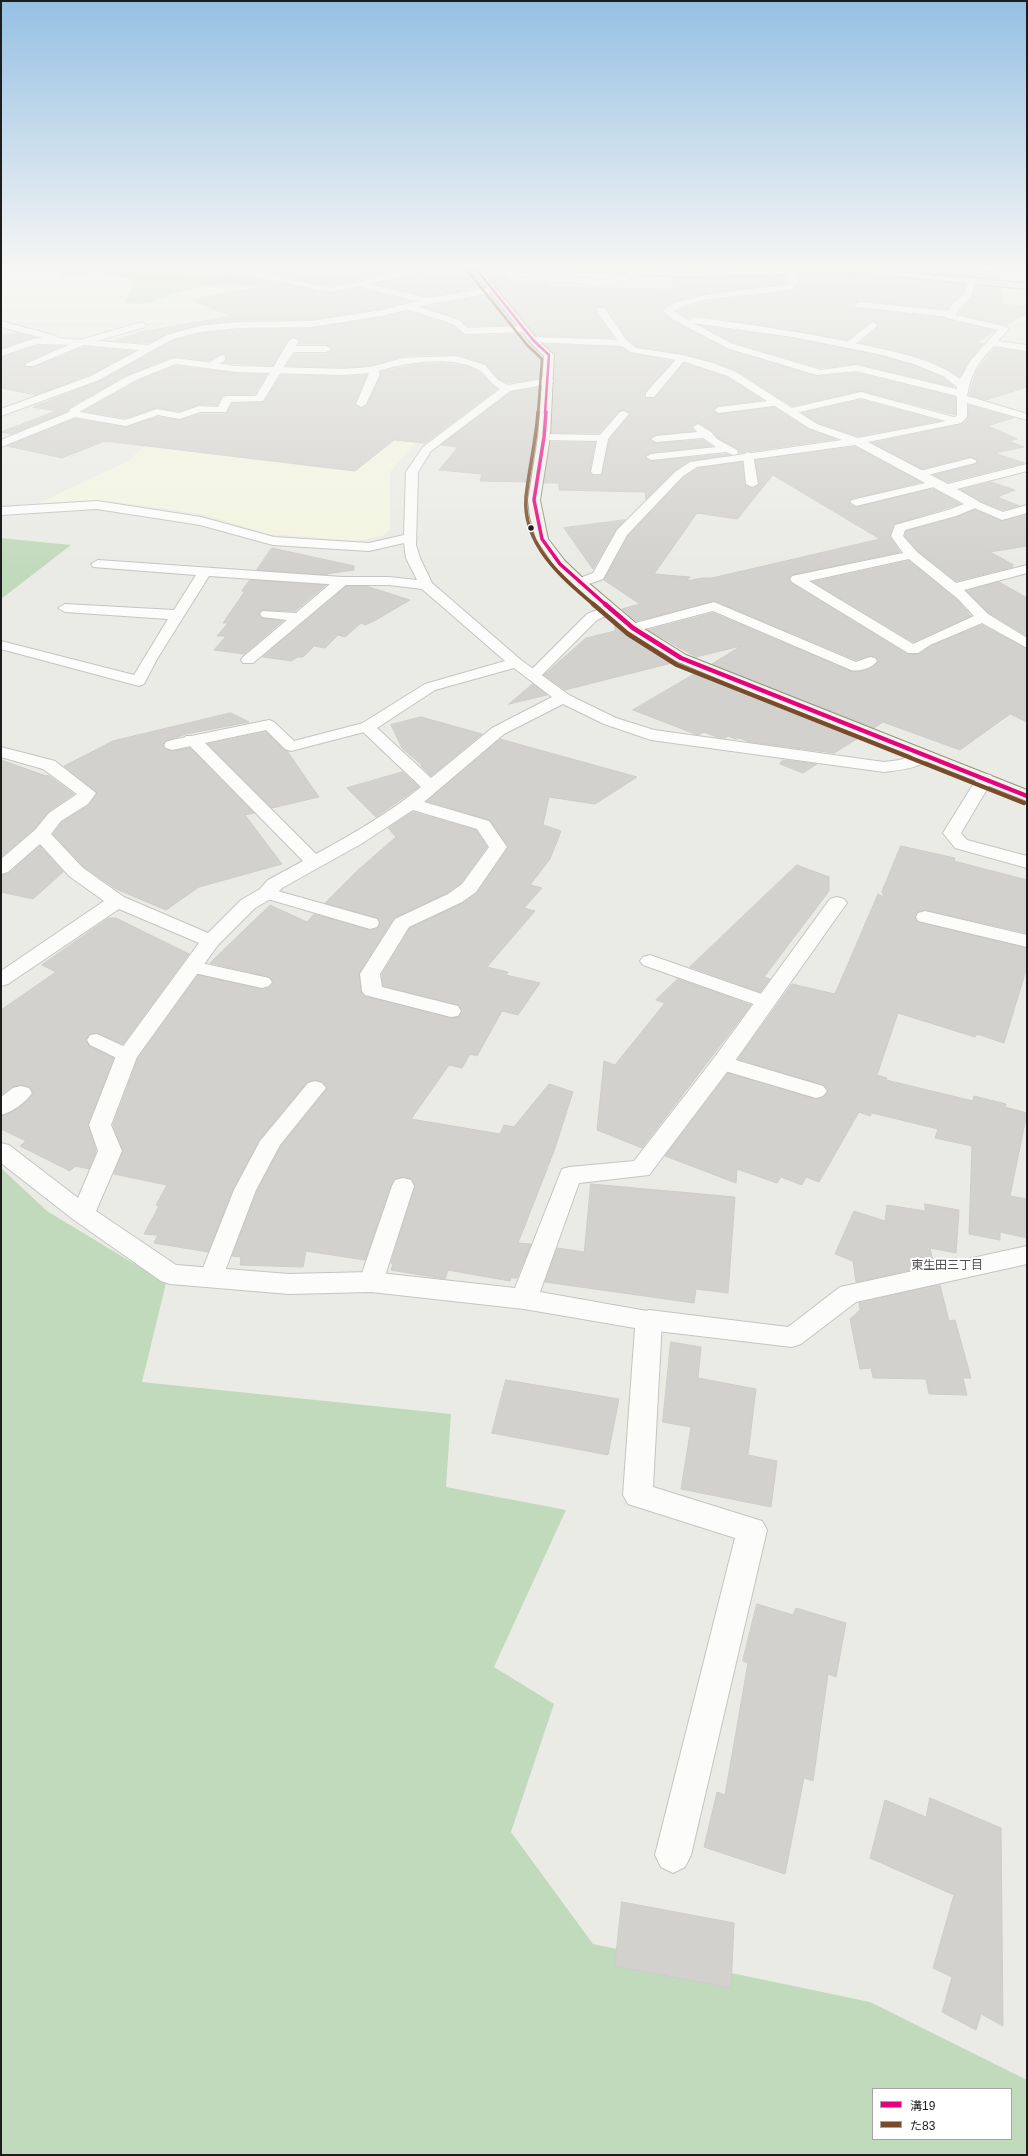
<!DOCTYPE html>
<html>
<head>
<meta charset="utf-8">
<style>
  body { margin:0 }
  #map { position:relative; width:1028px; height:2156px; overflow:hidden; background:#ebebe6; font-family:Arial,"Noto Sans JP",sans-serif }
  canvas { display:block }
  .frame { position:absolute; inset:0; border:2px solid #1d1d1d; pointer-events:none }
  .legend { position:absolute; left:872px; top:2088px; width:140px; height:52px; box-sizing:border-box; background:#fff; border:1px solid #a5a5a5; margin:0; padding:5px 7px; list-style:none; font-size:12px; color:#1d1d1d }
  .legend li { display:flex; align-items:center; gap:8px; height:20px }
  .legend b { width:20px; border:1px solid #a5a5a5 }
</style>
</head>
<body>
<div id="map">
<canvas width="1028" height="2156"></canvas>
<div class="frame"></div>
<ul class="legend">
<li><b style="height:5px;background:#e5007d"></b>溝19</li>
<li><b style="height:5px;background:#7a4b2a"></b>た83</li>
</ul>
</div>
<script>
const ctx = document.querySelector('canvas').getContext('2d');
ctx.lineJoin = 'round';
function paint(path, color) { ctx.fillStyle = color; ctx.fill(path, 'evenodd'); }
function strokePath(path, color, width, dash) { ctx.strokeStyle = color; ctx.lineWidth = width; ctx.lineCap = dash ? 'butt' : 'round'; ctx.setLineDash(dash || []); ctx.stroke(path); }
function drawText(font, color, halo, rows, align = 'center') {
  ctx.font = font + ' Arial,"Noto Sans JP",sans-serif'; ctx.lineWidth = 4; ctx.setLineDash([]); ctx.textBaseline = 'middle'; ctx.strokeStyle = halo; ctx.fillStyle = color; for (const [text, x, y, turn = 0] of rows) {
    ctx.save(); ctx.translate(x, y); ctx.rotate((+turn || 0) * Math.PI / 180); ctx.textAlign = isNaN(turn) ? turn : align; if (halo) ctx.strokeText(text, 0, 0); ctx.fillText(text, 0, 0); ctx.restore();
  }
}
const education = new Path2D(`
  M437,427L416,442L390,472V530L382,536L357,541L269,534L201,514L103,500L39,503L128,461L159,433Z`);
const forest = new Path2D(`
  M61,265H167L181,269L179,271L199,276L228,272L320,291L294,295L258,286L228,284L207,285L160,298C149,306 136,303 123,303L134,287L131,280C119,276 106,271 93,273C82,274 73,276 62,276L59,266Z
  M1,538L71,545L1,599Z
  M1,1168L47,1211L166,1283L142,1382L451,1414L446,1487L566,1510L494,1667L554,1704L511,1832L593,1944L870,2002L1027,2080V2155H1ZM873,2089H1011V2139H873Z`);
const building = new Path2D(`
  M241,265H423L331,286L240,268Z
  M447,265H468L484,287L428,297L374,284Z
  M479,265H508L513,268L523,269L520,271L481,267Z
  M880,265H971L966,269L999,272L1000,279L862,267H881Z
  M667,266H749L752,268L679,270L668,269Z
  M858,274L965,284L962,295L952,302L947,309L859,301L854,305L856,308L945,318L995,331L976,343L983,344L970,359L960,377L927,360L860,343L877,328L878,325L873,320L847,340L715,318L693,316L689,319L677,311L687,307L716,300L793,290L799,284L798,275Z
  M240,275L331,293L361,287L363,289L411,301L382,309L311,320H237L199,325L167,334L148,343L114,341L140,332L231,316L191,300L271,285L239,279Z
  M487,275L509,277L504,280L550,283L546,287L674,289L671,278L787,275V284L702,295L671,304L662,311L673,321L726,349L817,376L856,373L956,397V415L861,391L792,406L737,371L714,362L682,354L637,347L628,340L604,306L597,307L595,311L614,338L536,336Z
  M976,286L1001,288L1003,304L1027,306V313L1006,325L957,314L972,298Z
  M490,294L515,325L468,326L459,319L424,307Z
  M408,311L452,325L465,336L521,334L542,357L541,378L508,383L499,379L485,364L456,354L403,356L371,366L343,368L286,366L294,354H326L332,350L326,344H299L300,341L293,337L288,340L273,366L223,363L226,360V356L222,354L209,361L174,357L127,375L69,408L68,411L11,434L1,432L56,411L33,407L100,381L174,340L200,333L237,330L311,328L382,317Z
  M701,326L793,338L878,355L914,365L942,377L954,387L856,364L821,368L734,343Z
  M17,333L34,337L1,348V336Z
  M545,344L622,347L630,353L673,361L645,392L646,398H655L684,363L727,377L763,400L719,406L713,409L718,414L774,407L808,429L836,439L739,453L738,449L718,438L712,431L697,423L692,427L694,431L656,435L650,440L656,443L703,440L712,446L651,453L645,458L651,461L726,454L729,455L689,461L674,471L646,499L645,492L559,490V483H544L551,442H595L590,472L593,476H601L609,440L630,414L625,410L619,411L599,433H552L556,355Z
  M37,346H62L24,363L26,367H34L84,347L134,351L90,375L36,395L1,388V357Z
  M995,348L1027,353V387L986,400L969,395L977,370Z
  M441,363L465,366L476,370L497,389L425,443L394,440L355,471L105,441L62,458L7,446L75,419L126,427L158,417L180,420L200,414H226L232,403L264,402L281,375L343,376L367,375L355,403L362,408L367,405L381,375L380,372L414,365Z
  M176,366L236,373L267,374L255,394L223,396L217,405H198L179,411L157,408L125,418L84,411L137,381Z
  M540,387L537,437L529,482L480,481L482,474L439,470L458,447L441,445L511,392Z
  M861,400L940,421L858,436L818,423L802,413Z
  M968,405L1013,418L988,426L1017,439L1009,441L1024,447L995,453L1024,463L948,482L934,475L975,464L978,460L971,457L922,469L872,443L961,424L968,417Z
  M855,447L921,482L852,499L849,502L855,507L933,489L960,504L895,524L890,537L900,552L792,575L789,580L791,583L907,654H919L931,646L982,625L1027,649V722L1010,714L960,750L883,722L874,728L712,664L741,646L696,657L648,630L713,613L850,671H862L873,667L878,661L875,657L870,656L856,660L715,601L636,621L622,609L640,604L604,580L628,536L684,477L698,468L742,462L745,484L753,488L759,484L755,460ZM773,475L880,539L712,578H702L687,581L690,577L654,574L697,513L737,519Z
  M991,482L1015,490L997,497L1020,506L1003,510L980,501L961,490Z
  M975,510L1001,521L1027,515V546L990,552L1014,565H1010L1013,567L956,581L918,551L905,536L906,531L956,517Z
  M625,520L616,529L593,569L564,528Z
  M272,548L354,566V570L325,574L328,575L257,570Z
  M909,561L957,600L971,616L913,642L813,582Z
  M250,580L326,585L295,611L261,610L259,615L262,618L283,621L244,654L214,650L226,636H217L228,623H223L245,591H242Z
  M999,582L1027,598V636L989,613L967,591Z
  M346,586H366L410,600L374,621L365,625L361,623L345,637L338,635L325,648L314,646L303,657H297L292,661L263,657Z
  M614,621L627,632L676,662L565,690L544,675L586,638L615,631Z
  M698,672L744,691L860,737L834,753L750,742L739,738L736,739L728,736L725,738L717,737L704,732L698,735L633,710Z
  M533,684L547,695L509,704Z
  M231,713L249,722L186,734L166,741L163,746L166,749L172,751L190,748L254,813L245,815L282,864L199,887L166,910L116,889L84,867L53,834L62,822L89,805L97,793L64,766L113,741Z
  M421,717L482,734L431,776L421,766H423L402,748L391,725Z
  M266,732L287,751L319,797L272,808L208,744Z
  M500,739L637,777L595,804L549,797L543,825L561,831L550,859L530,885L542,888L524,908L535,911L487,967L508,972L506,975L540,983L518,1015L502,1011L477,1056L470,1054L462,1068L449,1065L411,1119L500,1134L504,1125L514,1127L549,1084L573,1092L554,1151L518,1243L531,1244L517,1278H511L510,1281L448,1270L445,1279L391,1270L393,1264L391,1263L415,1186L412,1179L403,1177L395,1179L391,1185L365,1260L306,1251L303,1267L240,1265L241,1257L232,1256L257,1191L281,1146L327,1089L323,1082L315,1080L307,1082L259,1140L233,1189L208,1252L154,1243L158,1235L144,1234L159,1206L156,1205L167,1185L114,1174L123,1150L113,1125L138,1058L198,975L262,989L270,987L274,982L269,977L210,963L270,905L307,922L314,914L370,930L378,928L380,922L377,918L325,903L358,870L396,837L388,828L413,812L476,830L487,847L461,883L447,893L394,918L359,973L361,991L365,996L451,1018L459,1017L462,1010L458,1005L383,986L382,974L410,928L463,903L477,893L508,848L489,820L427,801Z
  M1,760L46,776L48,775L74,794L48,812L34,829L1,857Z
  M783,760L817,764L803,773L780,764Z
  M403,772L419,787L376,817L347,788Z
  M40,846L63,872L33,899L1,892V875L9,873Z
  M901,846L955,858L954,861L1027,880V933L925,910L918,912L915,916L918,922L1027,948V967L1004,1043L977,1034L975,1037L898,1013L877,1075L887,1078L886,1080L973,1101L974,1096L1006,1104L1005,1107L1027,1113L1010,1196L1027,1199V1238L1000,1232V1240L969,1234L972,1146L935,1138L938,1129L872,1113L870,1116L859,1112L819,1182L806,1177L802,1185L781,1177L777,1183L737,1169L736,1183L665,1156L728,1073L816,1099L823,1097L828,1092L823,1085L738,1059L792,984L835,994L878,894L884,897L882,892Z
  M797,865L829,877V891L764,977L770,979L760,992L690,967Z
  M109,918H116L189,954L123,1044L97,1033L90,1034L86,1039L89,1046L114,1058L88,1124L96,1151L89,1169L75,1166L70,1171L20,1146L26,1141L1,1129V1116L19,1108L34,1093L29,1087L21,1085L12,1087L1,1095V1010L56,972L42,965Z
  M678,979L751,1005L642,1148L597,1130L604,1061L615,1065L665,1003L656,1000Z
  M591,1184L735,1197L728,1293L696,1289L694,1303L545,1282L557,1248L584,1252Z
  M925,1204L959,1210L956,1253L930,1248L934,1265L856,1282L853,1261L835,1254L854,1211L885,1221L887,1205L925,1211Z
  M940,1285L949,1321L955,1320L971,1378H963L967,1395L929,1394L926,1379L873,1378L871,1368L860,1369L850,1319L860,1310L859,1303Z
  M671,1342L701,1347L698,1378L756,1389L748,1455L777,1461L771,1507L681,1489L691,1427L663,1422Z
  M506,1380L619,1399L608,1455L492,1433Z
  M757,1604L793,1615L796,1608L846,1623L836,1677L828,1674L813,1781L804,1778L785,1874L704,1847L717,1792L725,1795L748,1663L743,1661Z
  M930,1798L1001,1828L1003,2026L981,2014L976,2030L942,2012L952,1977L933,1968L954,1895L870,1858L885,1800L926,1817Z
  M622,1902L734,1923L731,1988L615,1966Z`);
const lane = new Path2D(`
  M22,265H36L1,275V271Z
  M220,265H228L227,267L331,288L431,265H446L368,284L432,299L433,301L429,304L363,288L362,285L331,292L222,270L218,268Z
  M859,302L950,311L954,314L950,317L856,307L855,305Z
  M410,304L459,320L467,328L525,326L529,329L525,332L465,334L453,324L407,309V305Z
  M142,322L146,325L145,327L86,344L33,366H27L25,364L80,340Z
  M873,322L877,325L876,327L853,346H847V342Z
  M533,337L624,340L629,343L624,346L530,342V338Z
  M294,338L299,341L296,346H326L331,349L326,352H293L263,401L231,402L226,412H200L180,419L158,415L126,426L74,417L69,414L74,411L125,420L157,409L179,413L199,406L218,407L223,397L227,396H256L289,341Z
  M222,355L225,356V360L213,368H207V364Z
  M682,355L687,358L685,360L654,397H646V393L679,356Z
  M861,392L961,419L962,421L957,424L861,398L791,414L786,411L787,409Z
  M777,400L781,401V405L719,413L714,410L719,407Z
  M624,411L629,414L608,439L601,474H593L591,472L597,441L544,440L539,437L544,434L600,435L620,412Z
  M698,424L711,432L717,439L737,450L738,452L737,454L733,455L726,452L651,460L646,457L651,454L716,447L703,438L656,442L651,439L656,436L697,432L693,427Z
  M748,452L753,455L758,484L752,487L746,484L743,455Z
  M971,458L977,461L975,463L920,477L914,474L916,472Z
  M938,480L942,481L944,483L942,485L856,506L850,502L852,500Z
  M974,500L1003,512L1027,505V513L1002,520L970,506L968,504Z
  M342,577L348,581L347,584L253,663H243L241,660L243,657L287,620L262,617L260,614L262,611L296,613L337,578Z
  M610,605L617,609L615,612L597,620L539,678H529L527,675L529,672L587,614Z
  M269,720L274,722L294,741L367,722L372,724L375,727L372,730L291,751L285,749L266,730L172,750L166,748L164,745L166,742L172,740Z
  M267,888L377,919L379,923L377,927L370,929L261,897L258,893L261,889Z
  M925,911L1027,935V947L918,921L916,917L918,913Z
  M650,955L773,998L776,1002L773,1006L766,1008L759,1006L643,965L640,961L643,957Z
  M192,961L269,978L272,982L269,986L262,988L185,971L182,967L185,963Z
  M97,1034L134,1051L137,1056L134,1061L127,1063L90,1045L87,1040L90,1035Z
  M722,1056L823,1086L827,1091L823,1096L816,1098L715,1068L712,1063L715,1058Z
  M315,1081L322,1083L326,1088L280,1145L256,1190L220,1284L211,1287L202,1284L199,1278L234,1190L260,1141L308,1083Z
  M21,1086L29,1088L32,1093C25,1103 12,1112 1,1115V1097L13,1088Z
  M403,1178L411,1180L414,1186L383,1282L380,1289L371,1291L362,1289L359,1282L392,1186L395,1180Z
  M1027,1246V1264L856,1302L801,1344L792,1347L649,1330L640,1327L637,1320L640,1313L649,1310L788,1327L840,1287Z`);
const street = new Path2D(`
  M847,265H864L836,272L832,270Z
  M473,268L601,280L645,271L649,274L601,286L476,272L472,270Z
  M792,268L796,271L798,284L793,289C759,297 703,293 674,311L689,321L693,317C750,324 807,333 864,345C896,352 934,359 960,379L971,360L998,330L947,318L945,316L953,303L963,296L968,281L972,278L976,281L971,297L960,307L955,315L1007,327L1009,329L998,341L1027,345V351L994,346C976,365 972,372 967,396L1027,414V420L967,403V417L961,423L868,442L948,484L1027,464V471L957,489L978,501L980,504L978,507L956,516L905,530L903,536L917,552L956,583L1027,565V573L964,590L988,614L1027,638V648L982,623L930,645L918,653H908L792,582L790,579L792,576L903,553L891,536L895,525L948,510L964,504L855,445L697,467L683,476L627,535L603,579L580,587L573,583L575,580L593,573L617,530L675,472L690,462L842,440L809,428L728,376L682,361L630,352L621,345L596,310L598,308H604L627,341L636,348L682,355L713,363L736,372L817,424L858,438L942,422L957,416V396L856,371L817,375L727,348L674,320L663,311C678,294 763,288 788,285L790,283L788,271ZM693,323L793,337L878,354L914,364L943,376L957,387V389L856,365L821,370L733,344ZM909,559L958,599L974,616L913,644L809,581Z
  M492,287L496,290L495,292L429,304L382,316L311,327L237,328L200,332L173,339L99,380L1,416V409L91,376L139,350L83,345L37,344L1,356V350L33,339L43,338L1,327V321L56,336L58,338L148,345L167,335L199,326L237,322L311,321L382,310L429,298Z
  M456,356L485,365L498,380L508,385L549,378L554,381L549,384L510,391L431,451L418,472L416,545L420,558L432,583L521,660L569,695L616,718L654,730L884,762L900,760L923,751L929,752L931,756C922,769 898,770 884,772L651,740L604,724L563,704L504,734L424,802L489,821L507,847L476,892L462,902L409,927L380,974L382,987L458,1006L461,1011L458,1016L451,1017L365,995L362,991L360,974L395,919L448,894L462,884L489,847L477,829L413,810L361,844L282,888L274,897L255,908L218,945L137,1057L111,1125L122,1151L96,1211L176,1265L289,1274L371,1272L515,1288L562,1169L570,1167L634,1161L714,1058L830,899L837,897L844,899L847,903L844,907L730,1068L649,1175L579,1183L540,1292L658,1313L662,1320L653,1487L762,1521L767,1530L691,1855L685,1867L673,1873L661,1867L655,1855L735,1538L628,1504L623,1495L635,1328L524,1309L371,1292L289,1294L170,1284L161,1281L74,1220L1,1163V1143L9,1145L78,1198L98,1151L89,1125L116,1056L199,943L119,909L8,984L1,986V971L104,901L69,876L40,844L8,872L1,874V859L35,830L49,813L77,794L43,769L1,757V747L55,761L96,793L88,804L61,821L51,834L83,868L124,897L208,933L241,900L260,889L268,880L303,861L186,742L184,739L186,736H198L316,854C353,834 389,813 421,787L361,730L359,727L361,724L425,684L505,661L422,589L389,585H342L209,576L157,659L144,684L139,686L1,649V641L134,675L168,619L65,612L58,608L65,604L174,610L196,575L93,567L91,564L98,560L342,577H389L417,580L406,558L404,543L369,551L273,545L200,525L97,509L1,515V507L97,501L201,517L274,537L369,543L404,535L406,472L423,447L500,389C488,383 487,374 477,369C449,355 406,363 378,371L380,374L366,404L361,407L356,404L369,373L343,375L236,372L176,364L136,380L79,412L78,416L1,447V440L69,412L70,409L128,376L175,358L236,366L343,369L371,367L403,358ZM514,668L552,697L492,728L431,778L377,728L435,690Z
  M714,602L856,662L870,657L875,658L877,661C873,668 859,672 851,670L713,611L633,632L628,631L626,628L628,625Z
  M985,774L991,775L993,779L961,833L967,840L1027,856V868L955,848L943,833L979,775Z`);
const secondary = new Path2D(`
  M469,265H477L536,338L554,355L550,437L540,500L548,539L565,561L585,580L638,625L686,655L1027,790V801L745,690L676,661L628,631L575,586L555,567L536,539L530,517L528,500L538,437L544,356L530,342Z
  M509,265H562L679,271L853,268L1027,283V289L853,272L679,277L513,267Z`);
const bus1Far2 = new Path2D(`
  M473,265L533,340L549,355L545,413`);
const bus1Far1 = new Path2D(`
  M546,412L544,437L534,500L542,539L560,564L606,605`);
const bus1 = new Path2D(`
  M605,604L633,628L681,658L1027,796`);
const bus2Far2 = new Path2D(`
  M467,270L527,345L542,359L538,413`);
const bus2Far1 = new Path2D(`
  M538,412C536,441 529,469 526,497C522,544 562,578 594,605`);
const bus2 = new Path2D(`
  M593,604L628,634L677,665L1024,803`);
const markers = [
  [531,528,3.5,"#1d1d1d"]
];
const neighbourhoodNames = [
  ["東生田三丁目",947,1266]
];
paint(education, '#f3f5e0');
paint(forest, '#c2dabc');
paint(building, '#d2d1cd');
strokePath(building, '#ceccc7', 1);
strokePath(lane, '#c4c4c2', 2);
strokePath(street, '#c4c4c2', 2);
strokePath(secondary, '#90957f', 2);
paint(lane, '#fcfcfb');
paint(street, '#fcfcfb');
paint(secondary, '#f1f3ea');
strokePath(bus1Far2, '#e5007d', 2.5);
strokePath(bus1Far1, '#e5007d', 3.5);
strokePath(bus1, '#e5007d', 4.5);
strokePath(bus2Far2, '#7a4b2a', 2.5);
strokePath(bus2Far1, '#7a4b2a', 3.5);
strokePath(bus2, '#7a4b2a', 4.5);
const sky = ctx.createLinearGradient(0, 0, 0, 567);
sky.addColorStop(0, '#95c0e4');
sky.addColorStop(0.47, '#f6f6f4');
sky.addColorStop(1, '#f6f6f400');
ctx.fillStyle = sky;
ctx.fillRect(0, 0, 1028, 567);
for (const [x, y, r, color] of markers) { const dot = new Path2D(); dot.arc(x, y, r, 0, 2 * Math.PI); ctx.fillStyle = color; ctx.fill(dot); strokePath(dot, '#fff', 1.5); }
drawText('12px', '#505050', '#fff', neighbourhoodNames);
</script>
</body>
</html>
